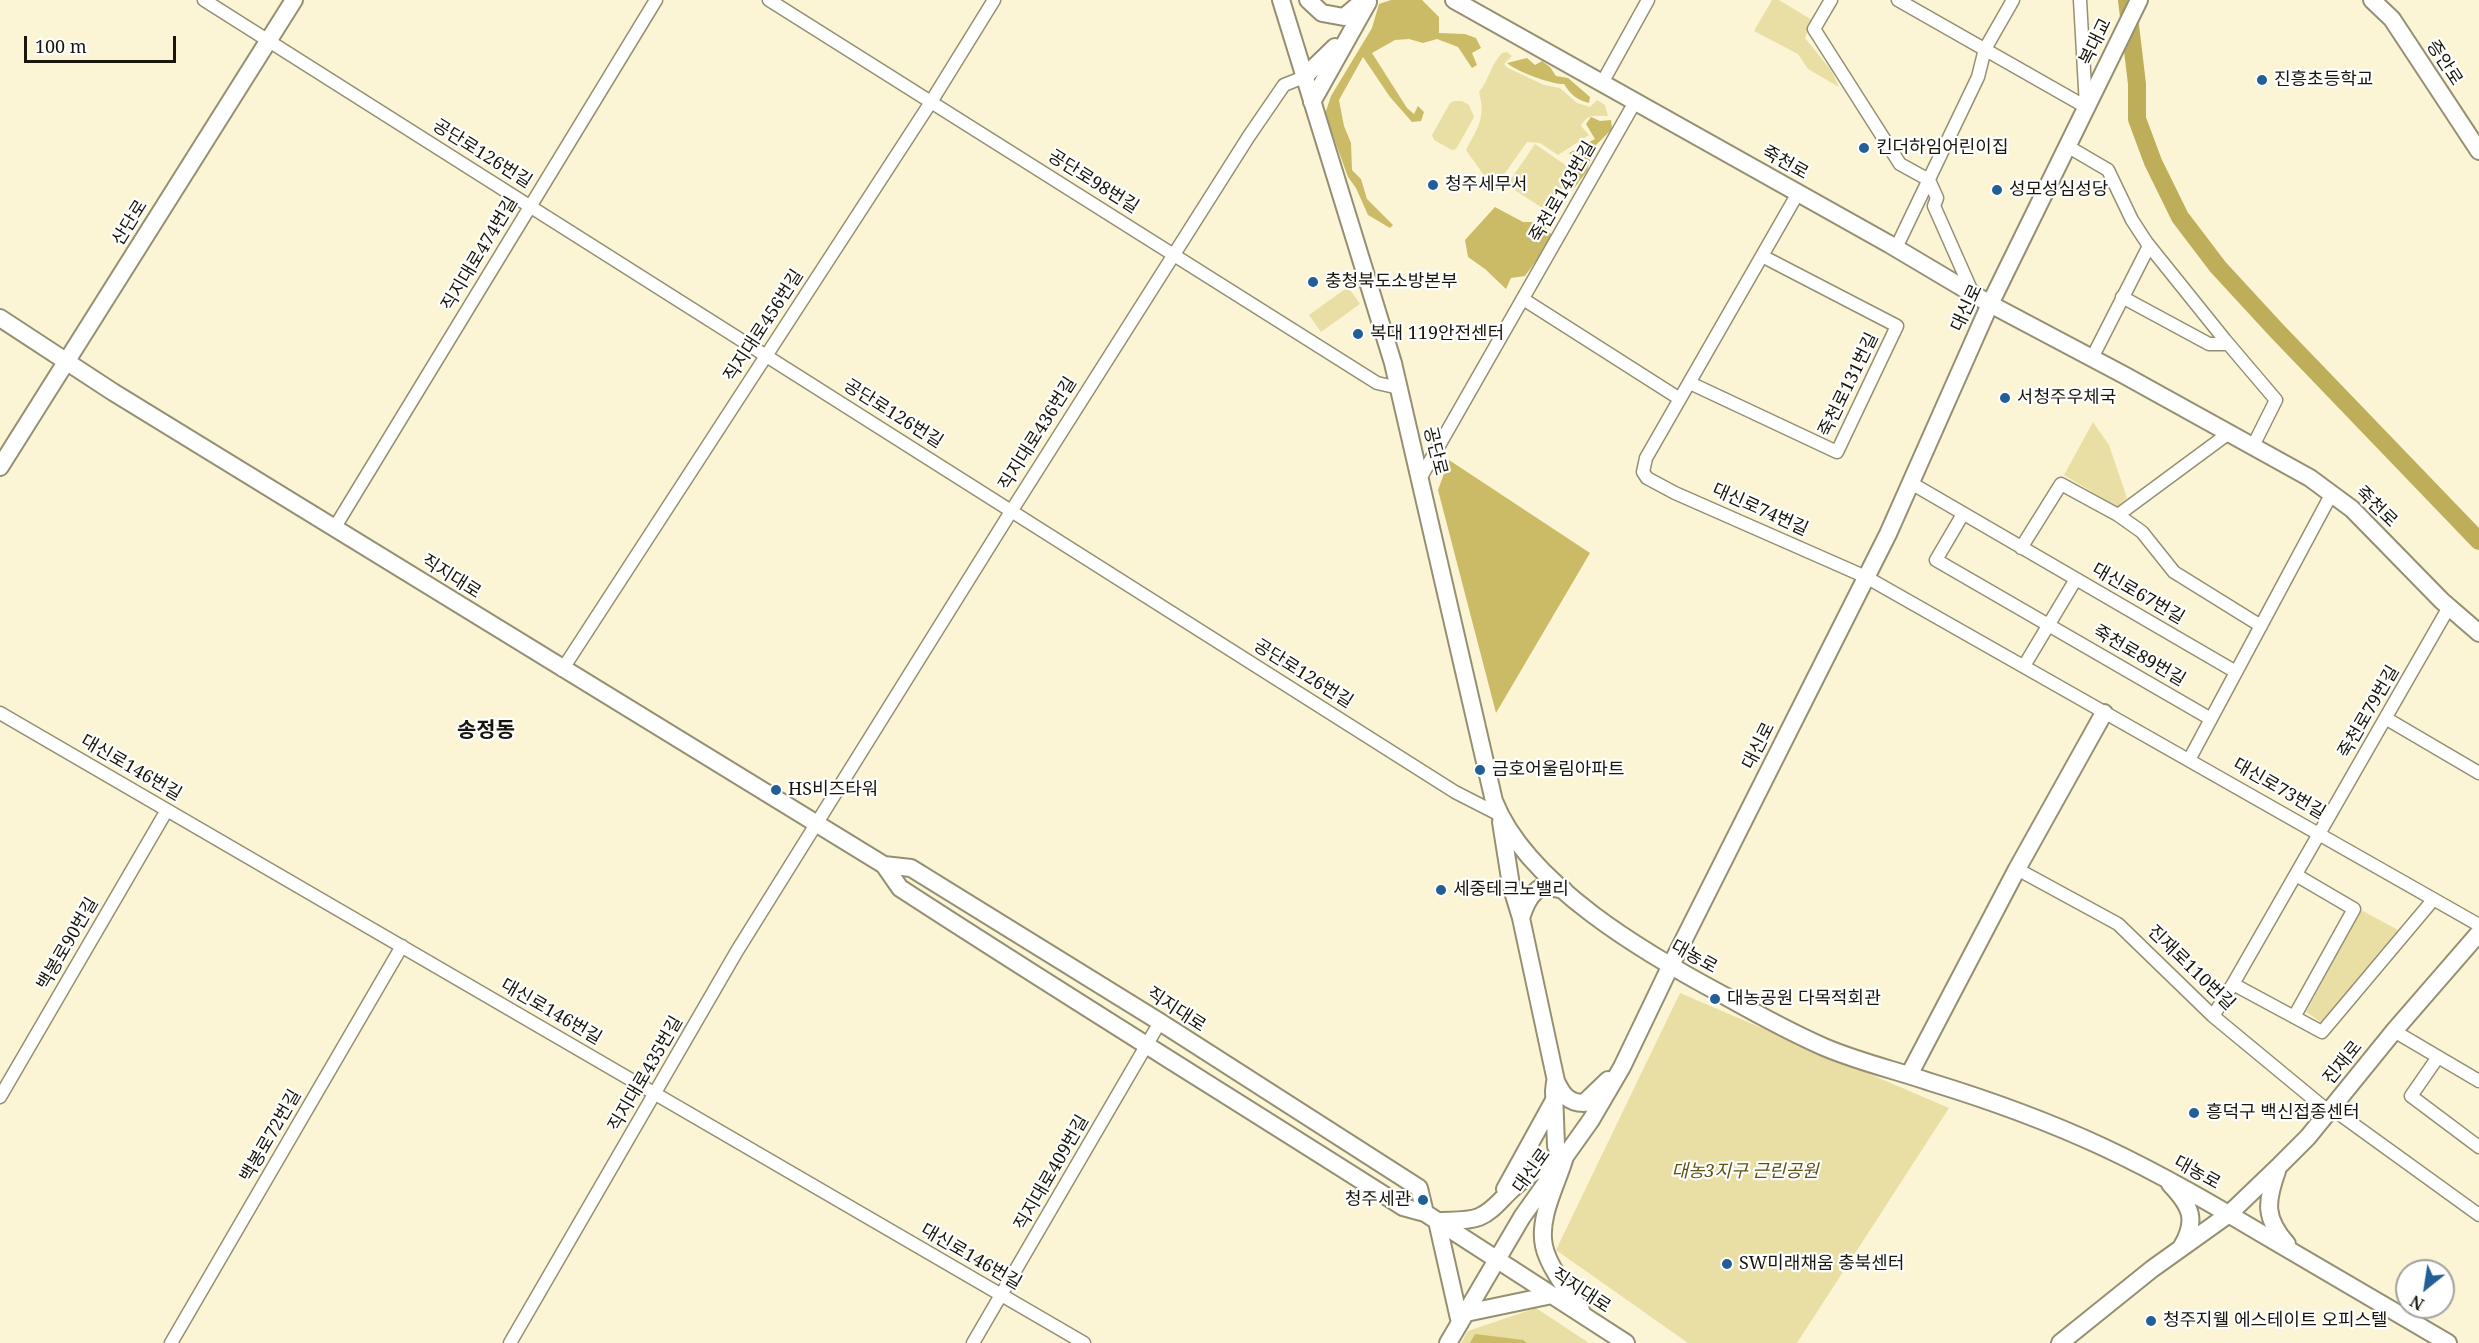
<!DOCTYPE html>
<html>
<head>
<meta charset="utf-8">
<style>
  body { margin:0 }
  #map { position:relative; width:2479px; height:1343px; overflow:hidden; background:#fbf5d5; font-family:"Noto Serif",serif }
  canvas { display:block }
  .north { position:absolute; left:2395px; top:1259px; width:60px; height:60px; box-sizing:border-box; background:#fff; border:2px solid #a3a29e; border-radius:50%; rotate:210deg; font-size:16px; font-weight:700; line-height:24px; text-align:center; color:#19170c }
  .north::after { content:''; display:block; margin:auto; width:21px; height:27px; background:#215f96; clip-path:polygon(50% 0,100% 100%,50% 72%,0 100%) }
  .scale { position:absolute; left:24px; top:36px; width:152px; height:27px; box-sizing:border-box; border:3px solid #19170c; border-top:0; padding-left:8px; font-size:18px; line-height:21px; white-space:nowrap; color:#19170c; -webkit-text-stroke:4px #fff; paint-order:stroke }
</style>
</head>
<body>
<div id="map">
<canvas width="2479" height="1343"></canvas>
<div class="north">N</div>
<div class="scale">100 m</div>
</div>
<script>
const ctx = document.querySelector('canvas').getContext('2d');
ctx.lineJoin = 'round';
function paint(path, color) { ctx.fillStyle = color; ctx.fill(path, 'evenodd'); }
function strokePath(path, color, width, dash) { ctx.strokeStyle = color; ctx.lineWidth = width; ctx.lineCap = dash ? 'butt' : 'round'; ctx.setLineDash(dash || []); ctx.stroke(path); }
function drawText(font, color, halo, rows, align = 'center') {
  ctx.font = font + ' "Noto Serif","Noto Sans KR",serif'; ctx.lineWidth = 4.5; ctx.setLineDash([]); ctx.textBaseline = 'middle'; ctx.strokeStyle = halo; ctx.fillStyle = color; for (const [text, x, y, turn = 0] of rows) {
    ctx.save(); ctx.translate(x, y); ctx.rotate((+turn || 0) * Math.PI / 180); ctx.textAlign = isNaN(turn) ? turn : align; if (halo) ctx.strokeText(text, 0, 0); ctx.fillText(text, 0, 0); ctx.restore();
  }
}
const green = new Path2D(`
  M1772,0H1779L1812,20L1805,38L1831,70L1839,87L1808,69L1798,54L1754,31Z
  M1507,52L1512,56L1504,64L1508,68L1544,85L1560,88L1577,103L1590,107L1597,100L1605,105L1608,116C1596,116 1587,113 1581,126L1589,135L1558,155L1540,143L1527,142L1503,176L1498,190L1490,184L1466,150C1478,127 1486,118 1479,92C1489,80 1491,64 1502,53Z
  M1454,101H1462L1469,105L1474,117L1456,149L1452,150L1434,140L1432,135L1450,103Z
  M1535,144L1574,171L1547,211L1507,185Z
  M1348,287L1360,304L1321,332L1309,315Z
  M2093,422L2109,445L2127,498L2117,507L2064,475Z
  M2361,910L2398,930L2322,1023L2306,1012Z
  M1680,993L1949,1108L1797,1343H1688L1556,1250Z
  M1536,1308L1589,1343H1461L1468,1331Z`);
const forest = new Path2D(`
  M1391,0H1422L1439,17V33L1465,34L1476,38L1481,48L1472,53L1477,65L1472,68L1458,47L1437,39L1423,43L1409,39L1395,40L1372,53L1407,108L1414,114L1418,106L1424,112L1421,121L1412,122L1390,97L1363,57L1339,100L1344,126L1351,143L1352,170L1361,179L1367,199L1393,225L1390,228L1368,215L1356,188L1348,177L1325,114L1331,96L1372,28L1379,4Z
  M1527,58L1535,65L1542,61L1550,67L1556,76L1568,78L1590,97L1589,103C1577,100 1571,95 1564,84C1553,85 1515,71 1507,63Z
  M1591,117L1600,121L1611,120L1612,129L1594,147L1587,171L1572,191L1568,187L1580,164L1569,153L1595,139L1586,124Z
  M1495,207L1523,222H1541L1551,234L1549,243L1525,276L1511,278L1506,289L1485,269L1468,257L1465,240Z
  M1449,460L1590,553L1496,713L1438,490Z
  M1475,1334L1523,1340L1527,1343H1470Z`);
const river = new Path2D(`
  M2127,0L2137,84V119L2153,162L2180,217L2218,267L2277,331L2479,541`);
const street = new Path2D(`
  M204,0L1455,792L1500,815
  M769,0L1377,383L1399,388
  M1831,0L1814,29L1900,164L1929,180L1937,198L1934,206L1973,294
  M1898,0L2086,107
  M2080,0L2086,106
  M1602,83L1648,0
  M2067,146L2108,170L2132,220L2147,243L2225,340L2276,400L2253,446
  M1798,193L1646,458L1643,472L1647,478L1675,493L1866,577L2479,925
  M1896,248L1978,77L1985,49L2013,0
  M2122,297L2209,344H2228
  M1523,299L1680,399
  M2092,358L2149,246
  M1690,383L1837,452L1897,326L1762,256
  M1421,477L1635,102
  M1911,483L2236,672
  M1963,514L1936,560L2211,719
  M2118,515L2229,433
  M335,527L656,0
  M2021,548L2061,484L2118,515L2142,532L2174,572L2261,626
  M2024,666L2076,579
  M562,670L931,102L994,0
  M0,713L1084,1343
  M2387,719L2479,773
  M2189,760L2332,493
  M2017,869L2118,924L2213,1016L2328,1111
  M2433,900L2322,1032L2233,984L2449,607
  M2213,1016L2233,984
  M2294,1017L2354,909L2296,875
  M2394,1031L2479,1081
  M2438,1057L2411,1096L2479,1147
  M0,1097L167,810
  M2331,1108L2479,1215
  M171,1343L402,946
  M510,1343L737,951L1012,510L1249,136L1284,85L1304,77
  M973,1343L1160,1022`);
const secondary = new Path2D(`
  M1281,0L1393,363L1494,801C1527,885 1648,955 1725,996C1757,1014 1790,1032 1824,1047C1859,1062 1895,1070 1930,1082C1989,1100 2047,1121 2103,1147C2163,1175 2217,1207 2274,1241C2332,1275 2390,1309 2448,1343
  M1308,0L1322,13L1344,17L1363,1
  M1454,0L1889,244L1990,304L2124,375L2310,478L2352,509L2442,601L2479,633
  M2372,0L2392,19L2479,151
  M1304,77L1335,47
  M1312,102L1368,2
  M0,318L113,392L884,865L900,888C1066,996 1235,1100 1403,1207L1425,1213L1626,1343
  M0,467L294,0
  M1501,822L1511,885L1521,918L1556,1081C1562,1094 1568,1103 1584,1103L1608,1080
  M884,865L911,868L1160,1022L1419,1188L1425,1213
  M1521,918C1526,903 1530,894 1543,886L1564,890
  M1909,1075L2017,869L2104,713
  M1555,1082L1554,1091L1556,1146L1564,1160C1556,1186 1538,1218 1544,1246C1548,1266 1569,1293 1581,1310
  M2277,1171C2266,1202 2264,1218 2287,1244
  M2170,1184C2191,1206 2198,1220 2181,1248
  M1505,1189L1553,1102
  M1437,1221C1450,1220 1467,1222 1479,1217C1491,1212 1499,1202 1508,1193C1524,1177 1542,1165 1564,1160
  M1437,1221L1460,1323
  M1466,1313L1552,1295
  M1448,1343L1522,1217L1591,1120L1622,1067L1670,967L1888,534L1990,304L2139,0
  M2060,1343L2152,1269L2229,1214L2278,1167L2308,1137L2394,1031L2479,933`);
const markers = [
  [2262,80,6,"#215f96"],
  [1864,148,6,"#215f96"],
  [1433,185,6,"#215f96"],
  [1997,190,6,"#215f96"],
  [1313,282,6,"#215f96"],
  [1358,334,6,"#215f96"],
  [2005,398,6,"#215f96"],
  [1480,770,6,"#215f96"],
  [776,790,6,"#215f96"],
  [1441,890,6,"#215f96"],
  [1715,999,6,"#215f96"],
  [2194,1113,6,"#215f96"],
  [1423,1200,6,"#215f96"],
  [1727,1264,6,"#215f96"],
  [2151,1321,6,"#215f96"]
];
const streetNames = [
  ["복대교",2096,42,-64],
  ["증안로",2444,63,57],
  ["공단로126번길",482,154,32],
  ["죽천로",1785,163,29],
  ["공단로98번길",1093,182,32],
  ["죽천로143번길",1563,192,-60],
  ["산단로",130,223,-58],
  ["직지대로474번길",480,254,-59],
  ["대신로",1967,308,-65],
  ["직지대로456번길",764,326,-57],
  ["죽천로131번길",1849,385,-64],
  ["공단로126번길",893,414,32],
  ["직지대로436번길",1038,434,-58],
  ["공단로",1435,451,76],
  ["죽천로",2376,507,44],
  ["대신로74번길",1760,510,24],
  ["직지대로",451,577,32],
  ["대신로67번길",2138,594,30],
  ["죽천로89번길",2139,656,30],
  ["공단로126번길",1303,674,32],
  ["죽천로79번길",2369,712,-60],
  ["대신로",1759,746,-63],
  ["대신로146번길",131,768,30],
  ["대신로73번길",2279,789,30],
  ["백봉로90번길",68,944,-60],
  ["대농로",1694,957,29],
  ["진재로110번길",2191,968,44],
  ["직지대로",1176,1010,33],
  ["대신로146번길",551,1012,30],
  ["진재로",2343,1063,-51],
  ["직지대로435번길",646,1074,-60],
  ["백봉로72번길",271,1136,-60],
  ["대신로",1532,1171,-54],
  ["직지대로409번길",1052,1173,-60],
  ["대농로",2197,1173,29],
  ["대신로146번길",971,1257,30],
  ["직지대로",1581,1291,33]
];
const poiNames = [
  ["진흥초등학교",2274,80],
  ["킨더하임어린이집",1876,148],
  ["청주세무서",1445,185],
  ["성모성심성당",2009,190],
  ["충청북도소방본부",1325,282],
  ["복대 119안전센터",1370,334],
  ["서청주우체국",2017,398],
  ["금호어울림아파트",1492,770],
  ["HS비즈타워",788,790],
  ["세중테크노밸리",1453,890],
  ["대농공원 다목적회관",1727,999],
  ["흥덕구 백신접종센터",2206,1113],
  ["청주세관",1411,1200,"right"],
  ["SW미래채움 충북센터",1739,1264],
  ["청주지웰 에스테이트 오피스텔",2163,1321]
];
const parkNames = [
  ["대농3지구 근린공원",1745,1172]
];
const quarterNames = [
  ["송정동",486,731]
];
paint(green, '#e9dea4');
paint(forest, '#cbbb66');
strokePath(river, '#beae59', 18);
strokePath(street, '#959073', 15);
strokePath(secondary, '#959073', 20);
strokePath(street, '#fff', 12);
strokePath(secondary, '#fff', 16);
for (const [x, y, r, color] of markers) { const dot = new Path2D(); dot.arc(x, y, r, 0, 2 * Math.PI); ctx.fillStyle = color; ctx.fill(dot); strokePath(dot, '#fff', 2); }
drawText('18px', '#19170c', '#fff', streetNames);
drawText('18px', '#19170c', '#fff', poiNames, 'left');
drawText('italic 18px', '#5e5211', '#fff', parkNames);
drawText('bold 21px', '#19170c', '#fff', quarterNames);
</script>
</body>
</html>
